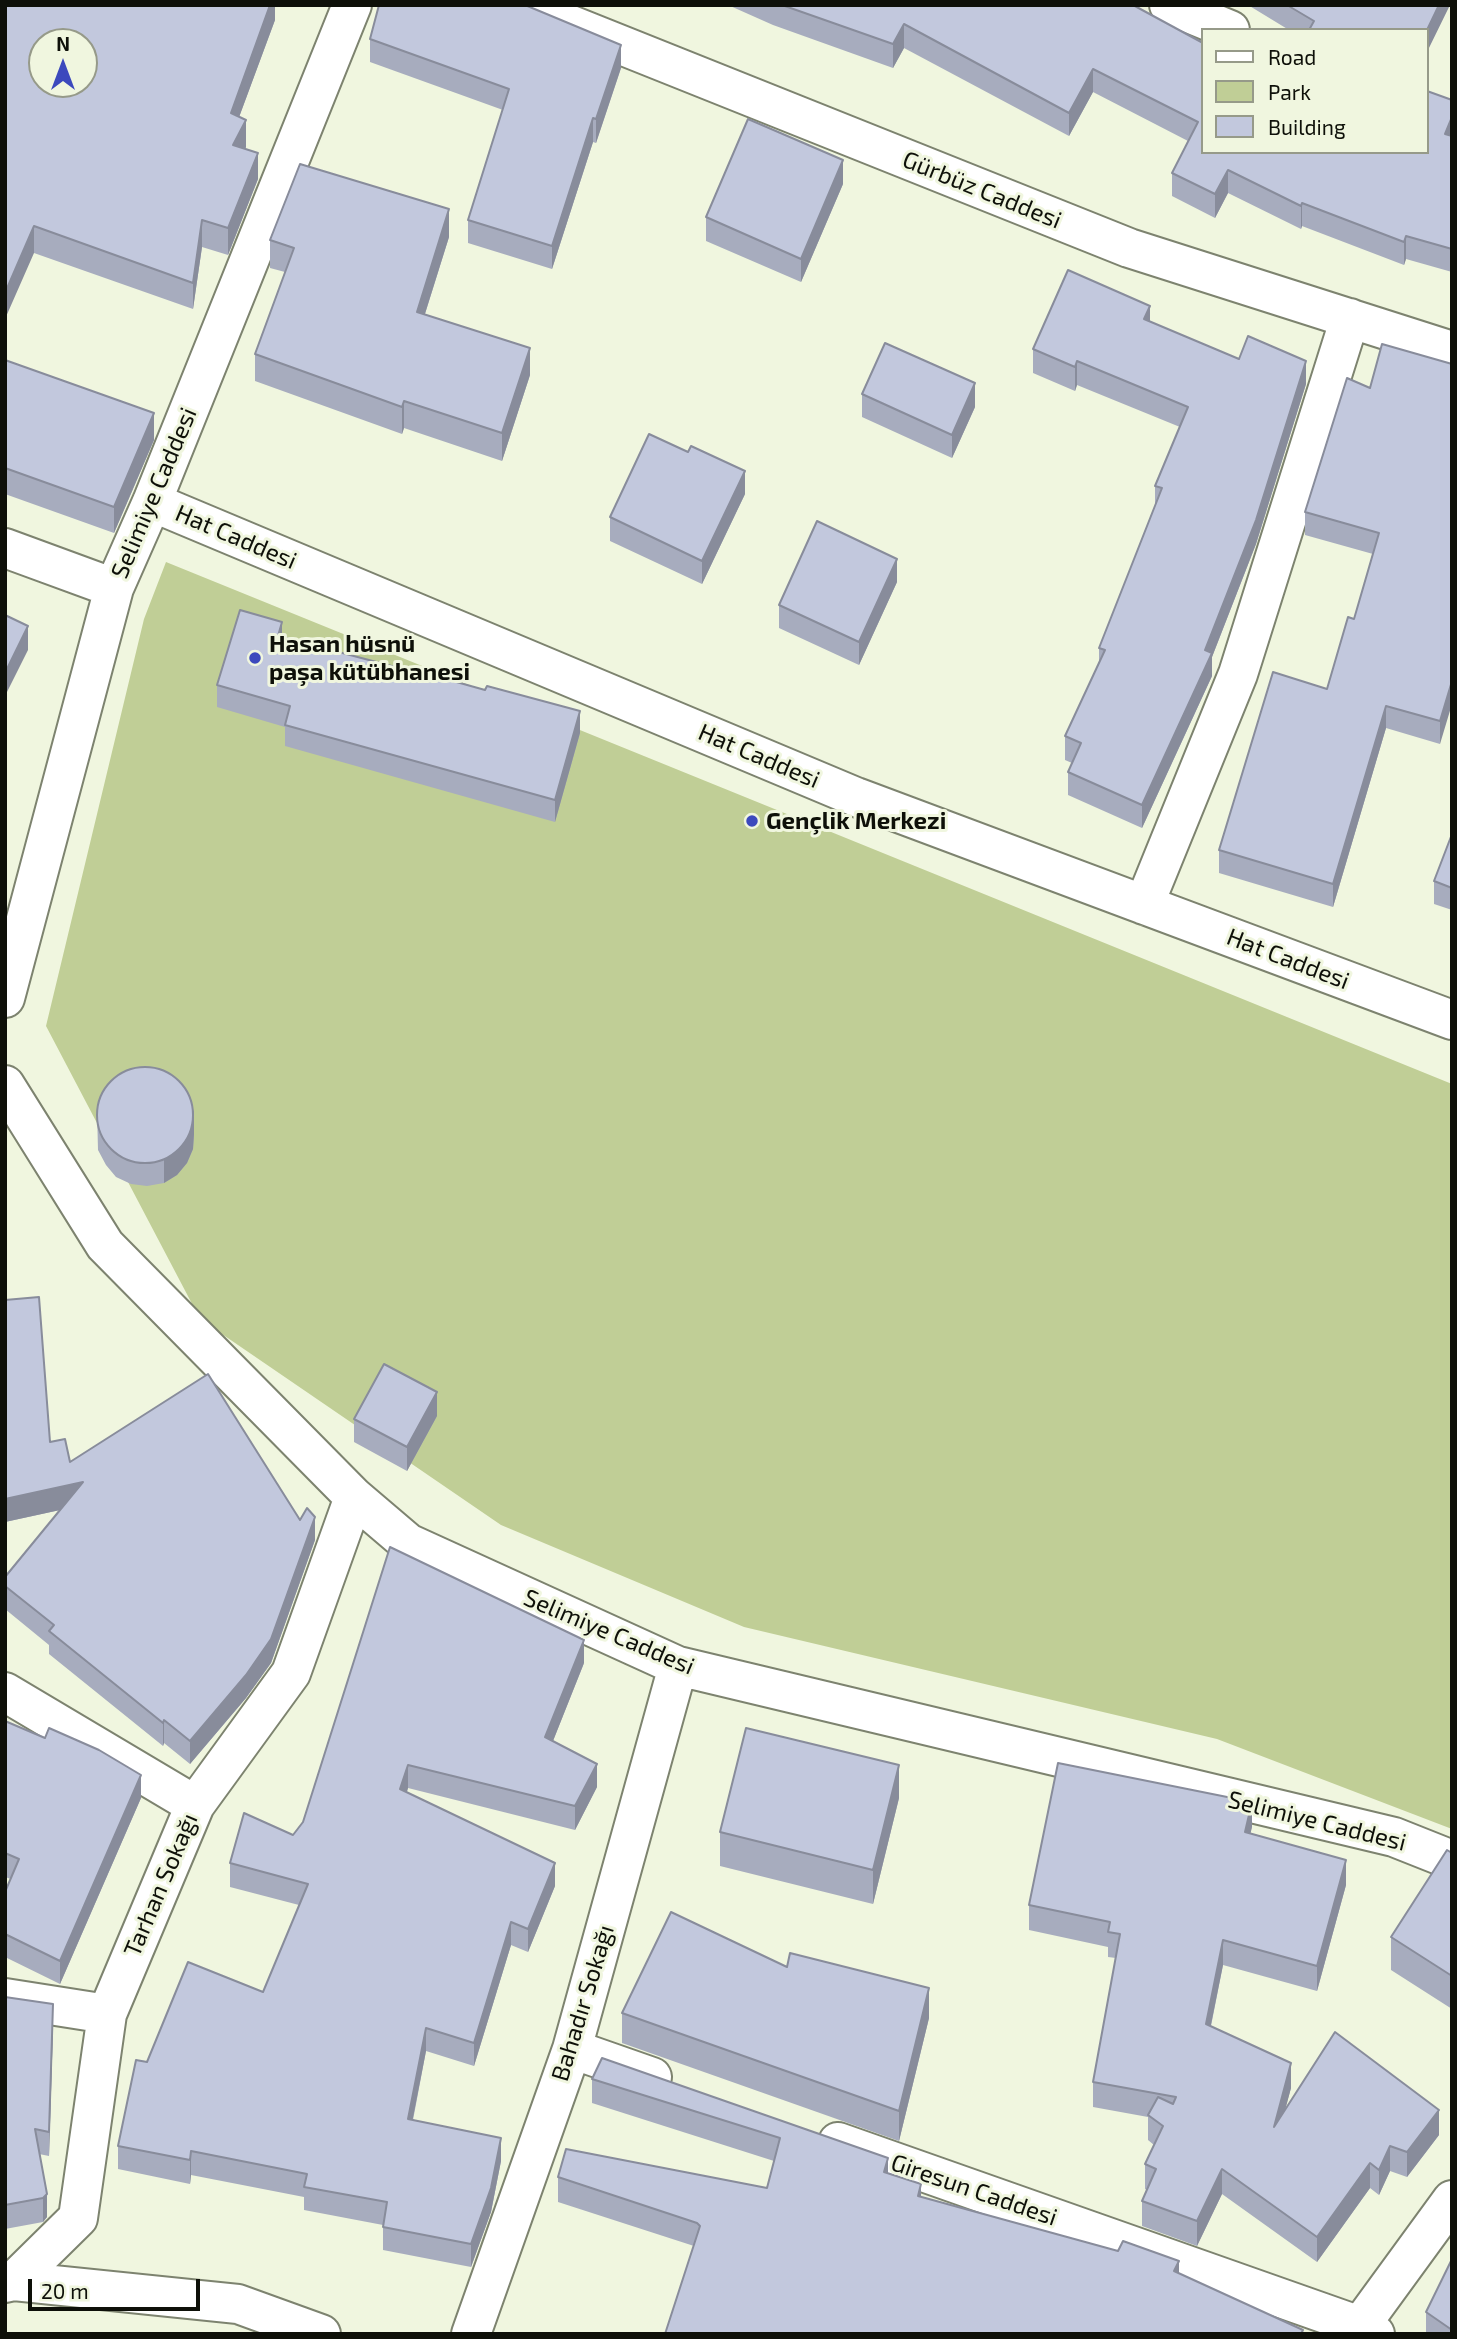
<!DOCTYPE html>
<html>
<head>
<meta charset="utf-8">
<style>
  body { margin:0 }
  #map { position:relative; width:1457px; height:2339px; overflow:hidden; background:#f0f6df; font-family:"Exo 2",sans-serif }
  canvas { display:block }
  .frame { position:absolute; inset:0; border:7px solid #0e1009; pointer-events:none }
  .legend { position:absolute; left:1201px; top:28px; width:228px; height:126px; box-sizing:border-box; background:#f0f6df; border:2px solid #969a89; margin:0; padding:9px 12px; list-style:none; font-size:21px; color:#0e1009 }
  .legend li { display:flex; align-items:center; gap:14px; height:35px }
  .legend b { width:35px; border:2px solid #969a89 }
  .north { position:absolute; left:28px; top:28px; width:70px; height:70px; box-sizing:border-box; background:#f0f6df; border:2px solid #969a89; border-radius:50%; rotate:0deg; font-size:19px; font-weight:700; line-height:28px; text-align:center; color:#0e1009 }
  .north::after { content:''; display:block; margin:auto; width:24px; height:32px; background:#3c49bd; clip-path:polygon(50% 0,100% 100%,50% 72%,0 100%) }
  .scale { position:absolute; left:28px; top:2279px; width:172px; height:32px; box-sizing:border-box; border:4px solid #0e1009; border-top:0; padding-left:9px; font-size:21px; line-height:24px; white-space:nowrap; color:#0e1009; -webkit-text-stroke:5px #f0f6df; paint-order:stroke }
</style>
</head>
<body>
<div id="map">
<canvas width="1457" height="2339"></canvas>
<div class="frame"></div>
<ul class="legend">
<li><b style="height:9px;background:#fff"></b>Road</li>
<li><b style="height:19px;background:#c0ce96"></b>Park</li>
<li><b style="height:19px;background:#c2c8dd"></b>Building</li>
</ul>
<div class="north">N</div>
<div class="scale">20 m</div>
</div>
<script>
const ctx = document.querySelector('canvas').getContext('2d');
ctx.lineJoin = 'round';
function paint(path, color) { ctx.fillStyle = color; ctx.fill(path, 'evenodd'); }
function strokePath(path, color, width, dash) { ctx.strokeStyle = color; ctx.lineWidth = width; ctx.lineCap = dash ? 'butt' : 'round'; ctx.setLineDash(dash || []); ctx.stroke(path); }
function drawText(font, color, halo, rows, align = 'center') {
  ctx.font = font + ' "Exo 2",sans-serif'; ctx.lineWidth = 6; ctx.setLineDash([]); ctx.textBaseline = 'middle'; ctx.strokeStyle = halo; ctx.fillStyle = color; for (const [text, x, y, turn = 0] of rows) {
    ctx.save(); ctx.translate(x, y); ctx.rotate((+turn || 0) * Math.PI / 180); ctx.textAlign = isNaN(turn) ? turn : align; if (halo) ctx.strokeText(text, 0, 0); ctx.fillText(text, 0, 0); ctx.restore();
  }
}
const green = new Path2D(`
  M166,562L1452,1084V1829L1217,1739L744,1627L501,1525L200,1319L46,1026L144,619Z`);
const minor = new Path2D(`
  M521,5L1129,248L1452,351
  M1169,5L1230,30
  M152,502L856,797L1452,1020
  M5,548L114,588
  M1144,905L1238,674L1350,318
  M5,998L114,588L152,502L352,5
  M5,1085L105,1245L354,1497L408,1543L678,1666L1394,1837L1452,1860
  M5,1692L195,1805
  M5,1998L107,2014
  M572,2049L652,2077
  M838,2142L1360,2326L1375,2334
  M14,2281L78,2218L107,2014L195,1805L291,1673L354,1497
  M5,2283L14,2281L238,2304L321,2334
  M471,2334L572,2049L678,1666
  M1357,2334L1360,2326L1452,2200`);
const wall = new Path2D(`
  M5,5H275V20L239,117L246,147L245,149L258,179L228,255L202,247L193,309L34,253Z
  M728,5H1133L1203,43V152L1452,100V272L1406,259L1404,265L1302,226L1301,229L1228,193L1215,218L1172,196V173L1188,141L1093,92L1069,136L904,48L893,68L773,25Z
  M1248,5H1450L1427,30H1289Z
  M370,39L621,68L596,143L593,142L552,269L468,243V220L503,110L370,62Z
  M843,184L801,282L706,241V217Z
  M449,237L425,314L530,375L502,461L404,428L402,434L255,381V354L285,272L270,268V240Z
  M1150,322L1239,359L1306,384L1256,544L1212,657V676L1142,828L1068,795V772L1072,763L1065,760V736L1099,663V648L1155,505V486L1180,427L1077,385L1075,391L1033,373V349Z
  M5,360L154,440L114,533L5,494Z
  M1452,364L1440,744L1386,728L1333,907L1219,873V850L1327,689L1354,619L1373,554L1305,535V512L1370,388Z
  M862,394L975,407L952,458L862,417Z
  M745,494L702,584L610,541V517Z
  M897,582L859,665L779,628V605Z
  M282,637L580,733L555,822L285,746V727L217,707V685Z
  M1452,834V910L1434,904V881Z
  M97,1110L194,1134L193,1149L187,1163L177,1175L164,1183L147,1186L131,1184L116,1177L106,1165L98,1150Z
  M5,1300L50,1442L70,1462L300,1520L315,1540L271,1663L246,1698L190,1764L164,1743L163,1746L49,1654V1645L5,1609V1577L60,1510L5,1522Z
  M437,1416L407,1471L354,1442V1419Z
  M584,1663L553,1741L597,1787L575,1830L408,1788L407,1792L555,1886L528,1952L511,1945L474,2066L426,2051L413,2120L501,2161L491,2212L471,2267L383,2250V2225L304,2210V2197L191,2175L190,2184L118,2169V2146L147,2062L263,1992L299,1905L230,1887V1863L293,1835L303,1822Z
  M5,1721L141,1798L60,1984L5,1957V1892L11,1879L5,1877Z
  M899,1798L873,1904L720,1866V1832Z
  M1252,1827L1250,1833L1346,1885L1317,1991L1223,1965L1211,2026L1291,2088L1285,2109L1439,2135L1407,2177L1390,2171L1379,2195L1370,2188L1317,2262L1222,2194L1197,2246L1142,2226V2201L1147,2190L1145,2189V2164L1154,2145L1148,2140V2117L1093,2107V2082L1116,1958L1108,1957V1947L1029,1930V1905Z
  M1452,1853V2009L1391,1970V1937Z
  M787,1967L929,2018L899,2141L622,2043V2013Z
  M5,1997L53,2028L49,2156L39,2154L47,2217L43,2222L5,2229Z
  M602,2058L888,2173L921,2197L1179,2273L1303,2334L694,2246L558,2202V2177L767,2188L774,2161L592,2103V2079Z
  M1452,2259V2334H1426V2312Z`);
const shadedWall = new Path2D(`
  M270,5H275V20L231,139V113Z
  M1439,5H1450L1427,52V30Z
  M904,24V48L893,68V44Z
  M621,45V68L596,143V119Z
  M1093,69V92L1069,136V113Z
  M1452,117V141L1445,134Z
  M593,118V142L552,269V246Z
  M246,120V147L233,172V145Z
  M258,153V179L228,255V228Z
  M843,160V184L801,282V259Z
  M1228,170V193L1215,218V194Z
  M1302,203V226L1301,229V206Z
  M449,209V237L417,339V312Z
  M202,220V247L193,309V283Z
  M34,226V253L5,319V293Z
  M1406,236V259L1404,265V242Z
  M1150,306V330L1144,319Z
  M530,348V375L502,461V433Z
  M1077,361V385L1075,391V367Z
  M1306,361V384L1256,544L1212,657V676L1142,828V805L1205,650Z
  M975,383V407L952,458V435Z
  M404,401V428L402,434V407Z
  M154,413V440L114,533V507Z
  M745,471V494L702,584V561Z
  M897,559V582L859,665V642Z
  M282,622V644L278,636Z
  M28,626V650L5,696V673Z
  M1452,681V704L1440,744V721Z
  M1386,706V728L1333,907V884Z
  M580,711V733L555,822V800Z
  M194,1110V1134L193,1149L187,1163L177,1175L164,1183V1160Z
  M437,1392V1416L407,1471V1447Z
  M83,1482V1505L5,1522V1499Z
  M315,1517V1540L271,1663L246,1698L190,1764V1741Z
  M584,1640V1663L545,1761V1737Z
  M164,1720V1743L163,1746V1723Z
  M597,1764V1787L575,1830V1806Z
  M408,1765V1788L400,1812V1789Z
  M899,1765V1798L873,1904V1870Z
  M141,1775V1798L60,1984V1961Z
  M1252,1802V1827L1245,1857V1832Z
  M1346,1860V1885L1317,1991V1966Z
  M555,1863V1886L528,1952V1929Z
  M511,1922V1945L474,2066V2043Z
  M1223,1940V1965L1206,2049V2024Z
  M929,1988V2018L899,2141V2111Z
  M53,2004V2028L49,2156V2132Z
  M426,2028V2051L408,2143V2119Z
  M1291,2063V2088L1274,2152V2127Z
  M1439,2110V2135L1407,2177V2152Z
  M501,2138V2161L491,2212L471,2267V2244Z
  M1390,2146V2171L1379,2195V2170Z
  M191,2151V2175L190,2184V2160Z
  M888,2158V2183L884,2172Z
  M1370,2163V2188L1317,2262V2237Z
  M1222,2169V2194L1197,2246V2221Z
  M921,2184V2209L918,2196Z
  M47,2194V2217L43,2222V2198Z
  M1179,2261V2286L1174,2271Z`);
const building = new Path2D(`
  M5,5H270L231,113L246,120L233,145L258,153L228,228L202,220L193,283L34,226L5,293ZM42,42H84V84H42Z
  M379,5H525L621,45L596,119L593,118L552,246L468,220L509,89L370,39Z
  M782,5H1133L1203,43V152H1427V91L1452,100V117L1445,134L1452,136V249L1406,236L1404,242L1302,203L1301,206L1228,170L1215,194L1172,173L1198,122L1093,69L1069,113L904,24L893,44Z
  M1287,5H1439L1427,30H1309L1314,21Z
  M748,119L843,160L801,259L706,217Z
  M300,164L449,209L417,312L530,348L502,433L404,401L402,407L255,354L294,248L270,240Z
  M1068,270L1150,306L1144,319L1239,359L1248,336L1306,361L1256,520L1205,650L1212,653L1142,805L1068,772L1081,743L1065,736L1105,650L1099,648L1162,488L1155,486L1188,407L1077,361L1075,367L1033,349Z
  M885,343L975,383L952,435L862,394Z
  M1382,344L1452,364V681L1440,721L1386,706L1333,884L1219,850L1273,672L1327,689L1348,617L1354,619L1379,533L1305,512L1347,378L1370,388Z
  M5,360L154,413L114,507L5,468Z
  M649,434L688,452L691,446L745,471L702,561L610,517Z
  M817,521L897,559L859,642L779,605Z
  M240,610L282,622L278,636L403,669V667L485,690L487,686L580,711L555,800L285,725L290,706L217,685Z
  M5,615L28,626L5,673Z
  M1452,834V888L1434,881Z
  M97 1115a48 48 0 1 1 96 0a48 48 0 1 1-96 0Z
  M39,1297L50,1442L65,1439L70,1462L208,1374L300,1520L307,1508L315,1517L271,1639L246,1675L190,1741L164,1720L163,1723L49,1631L54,1625L5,1586V1577L83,1482L5,1499V1300Z
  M384,1364L437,1392L407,1447L354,1419Z
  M390,1547L584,1640L545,1737L597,1764L575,1806L408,1765L400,1789L555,1863L528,1929L511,1922L474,2043L426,2028L408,2119L501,2138L491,2188L471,2244L383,2227L387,2202L304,2187L307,2174L191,2151L190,2160L118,2146L136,2060L147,2062L188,1962L263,1992L308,1884L230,1863L244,1813L293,1835L303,1822Z
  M5,1721L45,1738L49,1728L99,1750L141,1775L60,1961L5,1934V1892L19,1859L5,1853Z
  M746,1728L899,1765L873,1870L720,1832Z
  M1058,1763L1252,1802L1245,1832L1346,1860L1317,1966L1223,1940L1206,2024L1291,2063L1274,2127L1335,2032L1439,2110L1407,2152L1390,2146L1379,2170L1370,2163L1317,2237L1222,2169L1197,2221L1142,2201L1156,2169L1145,2164L1163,2126L1148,2115L1158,2097L1173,2104L1176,2097L1093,2082L1120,1934L1108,1932L1110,1922L1029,1905Z
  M1447,1850L1452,1853V1976L1391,1937Z
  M671,1912L787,1967L790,1953L929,1988L899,2111L622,2013Z
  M5,1997L53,2004L49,2132L35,2129L47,2194L43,2198L5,2205Z
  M602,2058L888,2158L884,2172L921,2184L918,2196L1118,2251L1123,2241L1179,2261L1174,2271L1303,2330L1301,2334H665L700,2226L697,2223L558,2177L566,2149L767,2188L780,2138L592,2079Z
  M1452,2259V2330L1426,2312Z`);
const markers = [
  [255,658,7,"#3c49bd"],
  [752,821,7,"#3c49bd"]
];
const streetNames = [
  ["Gürbüz Caddesi",982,190,22],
  ["Selimiye Caddesi",154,493,-67],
  ["Hat Caddesi",236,537,23],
  ["Hat Caddesi",759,756,23],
  ["Hat Caddesi",1288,959,21],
  ["Selimiye Caddesi",609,1632,23],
  ["Selimiye Caddesi",1317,1821,14],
  ["Tarhan Sokağı",161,1885,-67],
  ["Bahadır Sokağı",583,2003,-73],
  ["Giresun Caddesi",974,2190,19]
];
const poiNames = [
  ["Hasan hüsnü",269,644],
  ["paşa kütübhanesi",269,672],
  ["Gençlik Merkezi",766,821]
];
paint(green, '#c0ce96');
strokePath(minor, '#7d836f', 42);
strokePath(minor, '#fff', 38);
paint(wall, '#a7acbe');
paint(shadedWall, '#888c9b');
paint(building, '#c2c8dd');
strokePath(building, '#888c9b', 2);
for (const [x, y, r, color] of markers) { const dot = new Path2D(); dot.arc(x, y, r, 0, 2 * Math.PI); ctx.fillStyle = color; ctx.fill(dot); strokePath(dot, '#f0f6df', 2.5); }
drawText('24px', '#0e1009', '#f0f6df', streetNames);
drawText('bold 24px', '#0e1009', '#f0f6df', poiNames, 'left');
</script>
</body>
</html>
